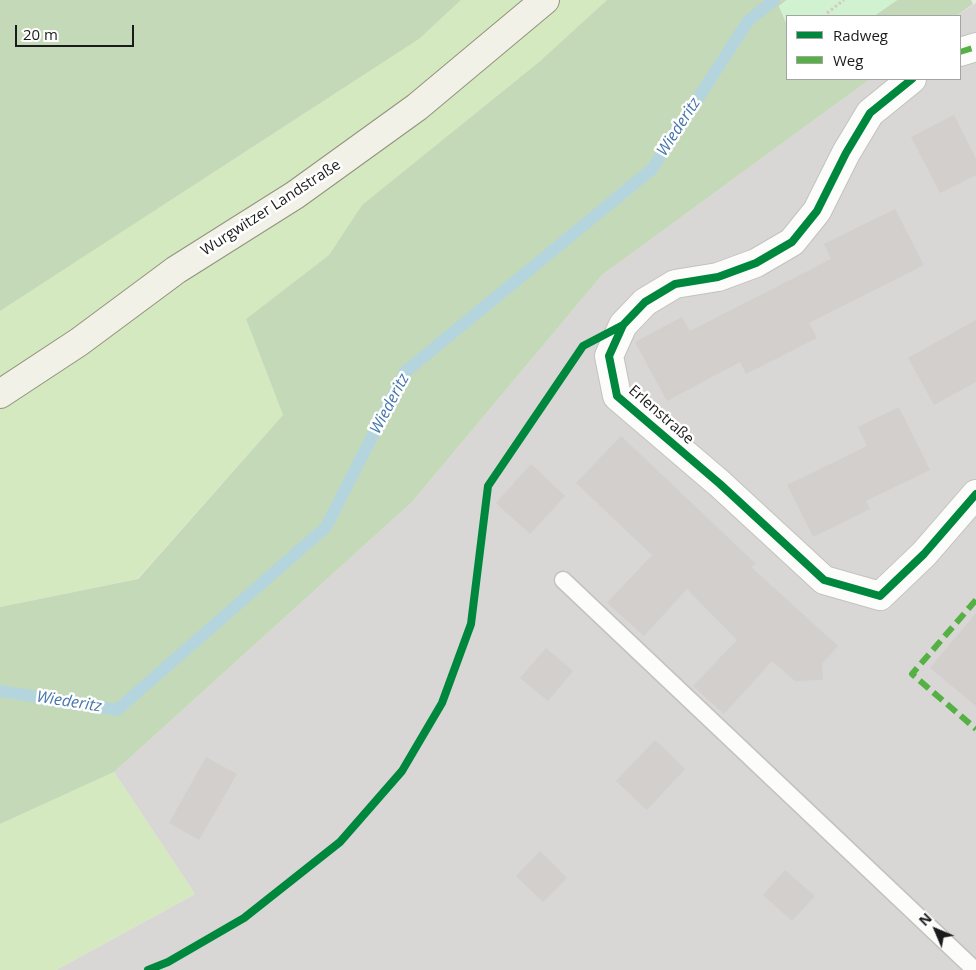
<!DOCTYPE html>
<html>
<head>
<meta charset="utf-8">
<style>
  body { margin:0 }
  #map { position:relative; width:976px; height:970px; overflow:hidden; background:#eae8e3; font-family:"Open Sans",sans-serif }
  canvas { display:block }
  .legend { position:absolute; left:786px; top:15px; width:175px; height:65px; box-sizing:border-box; background:#fff; border:1px solid #a4a4a4; margin:0; padding:6px 9px; list-style:none; font-size:15px; color:#1b1b1b }
  .legend li { display:flex; align-items:center; gap:10px; height:25px }
  .legend b { width:25px; border:1px solid #a4a4a4 }
  .north { position:absolute; left:911px; top:905px; width:50px; height:50px; -webkit-text-stroke:4px #fff; paint-order:stroke; rotate:315deg; font-size:14px; font-weight:700; line-height:20px; text-align:center; color:#1b1b1b }
  .north::after { content:''; display:block; margin:auto; width:18px; height:22px; background:#1b1b1b; clip-path:polygon(50% 0,100% 100%,50% 72%,0 100%) }
  .scale { position:absolute; left:15px; top:25px; width:119px; height:22px; box-sizing:border-box; border:2px solid #1b1b1b; border-top:0; padding-left:6px; font-size:15px; line-height:18px; white-space:nowrap; color:#1b1b1b; -webkit-text-stroke:4px #fff; paint-order:stroke }
</style>
</head>
<body>
<div id="map">
<canvas width="976" height="970"></canvas>
<ul class="legend">
<li><b style="height:6px;background:#00873e"></b>Radweg</li>
<li><b style="height:6px;background:#55b145"></b>Weg</li>
</ul>
<div class="north">N</div>
<div class="scale">20 m</div>
</div>
<script>
const ctx = document.querySelector('canvas').getContext('2d');
ctx.lineJoin = 'round';
function paint(path, color) { ctx.fillStyle = color; ctx.fill(path, 'evenodd'); }
function strokePath(path, color, width, dash) { ctx.strokeStyle = color; ctx.lineWidth = width; ctx.lineCap = dash ? 'butt' : 'round'; ctx.setLineDash(dash || []); ctx.stroke(path); }
function drawText(font, color, halo, rows, align = 'center') {
  ctx.font = font + ' "Open Sans",sans-serif'; ctx.lineWidth = 5; ctx.setLineDash([]); ctx.textBaseline = 'middle'; ctx.strokeStyle = halo; ctx.fillStyle = color; for (const [text, x, y, turn = 0] of rows) {
    ctx.save(); ctx.translate(x, y); ctx.rotate((+turn || 0) * Math.PI / 180); ctx.textAlign = isNaN(turn) ? turn : align; if (halo) ctx.strokeText(text, 0, 0); ctx.fillText(text, 0, 0); ctx.restore();
  }
}
const residential = new Path2D(`
  M976,3V970H56L195,894L114,772L412,502L602,275L870,79H960V16H956Z`);
const grass = new Path2D(`
  M461,0H607L539,62L362,205L329,255L246,319L283,415L137,579L0,607V311L419,39Z
  M114,772L195,894L56,970H0V824Z`);
const forest = new Path2D(`
  M0,0H461L419,39L0,311Z
  M607,0H787L779,6L787,25V79H870L602,275L412,502L114,772L0,824V607L138,579L283,415L246,319L329,255L362,205L539,62Z
  M897,0H971L973,4L956,16H874Z`);
const park = new Path2D(`
  M787,0H897L874,16H787V25L779,6Z`);
const stream = new Path2D(`
  M0,691L117,710L326,527L405,372L652,169L748,21L774,0`);
const building = new Path2D(`
  M954,115L976,159V175L940,193L911,137Z
  M895,209L924,265L809,323L817,338L746,374L740,362L667,401L635,342L682,317L690,331L831,259L824,244Z
  M976,320V382L934,405L908,358Z
  M899,407L930,470L866,501L870,509L813,537L787,485L867,446L858,427Z
  M621,436L756,564L751,567L838,646L822,664L823,680L795,681L772,661L724,714L693,686L737,640L687,589L644,636L607,603L652,555L576,483Z
  M531,464L565,496L530,534L496,503Z
  M976,613V706L930,668Z
  M546,648L573,671L548,701L520,678Z
  M655,740L685,769L647,810L616,781Z
  M206,757L237,774L199,840L169,823Z
  M540,851L567,878L543,902L516,876Z
  M785,870L815,896L792,921L763,895Z`);
const path = new Path2D(`
  M827,13L844,0`);
const service = new Path2D(`
  M563,580L975,970`);
const minor = new Path2D(`
  M960,52L976,47
  M912,79L870,113L846,153L817,211L792,242L756,263L718,277L675,284L645,302L623,325L609,356L617,396L720,484L824,580L880,596L924,554L976,494`);
const secondary = new Path2D(`
  M0,394L79,342L176,270L295,195L417,107L545,0`);
const quiet = new Path2D(`
  M960,52L976,47
  M976,600L912,674L976,729`);
const cycleway = new Path2D(`
  M912,79L870,113L846,153L817,211L792,242L756,263L718,277L675,284L645,302L623,325L609,356L617,396L720,484L824,580L880,596L924,554L976,494
  M148,970L168,962L244,918L340,842L402,771L442,703L471,624L488,486L583,346L623,325`);
const streetNames = [
  ["Wurgwitzer Landstraße",271,208,-33],
  ["Erlenstraße",661,415,41]
];
const waterNames = [
  ["Wiederitz",679,127,-57],
  ["Wiederitz",390,404,-62],
  ["Wiederitz",69,702,9]
];
paint(residential, '#d9d7d5');
paint(grass, '#d5e9c0');
paint(forest, '#c3d9b7');
paint(park, '#d0f2d0');
strokePath(stream, '#b5d5de', 12);
paint(building, '#d2cfcc');
strokePath(service, '#c2c2bf', 19);
strokePath(minor, '#c2c2bf', 30);
strokePath(secondary, '#91937c', 30);
strokePath(path, '#d6c7c3', 3, [2.5, 2.5]);
strokePath(service, '#fcfcfb', 16);
strokePath(minor, '#fcfcfb', 28);
strokePath(secondary, '#f2f1e8', 28);
strokePath(quiet, '#55b145', 6, [12, 6]);
strokePath(cycleway, '#00873e', 8);
drawText('15px', '#1b1b1b', '#fff', streetNames);
drawText('italic 16px', '#4776ab', '#fff', waterNames);
</script>
</body>
</html>
